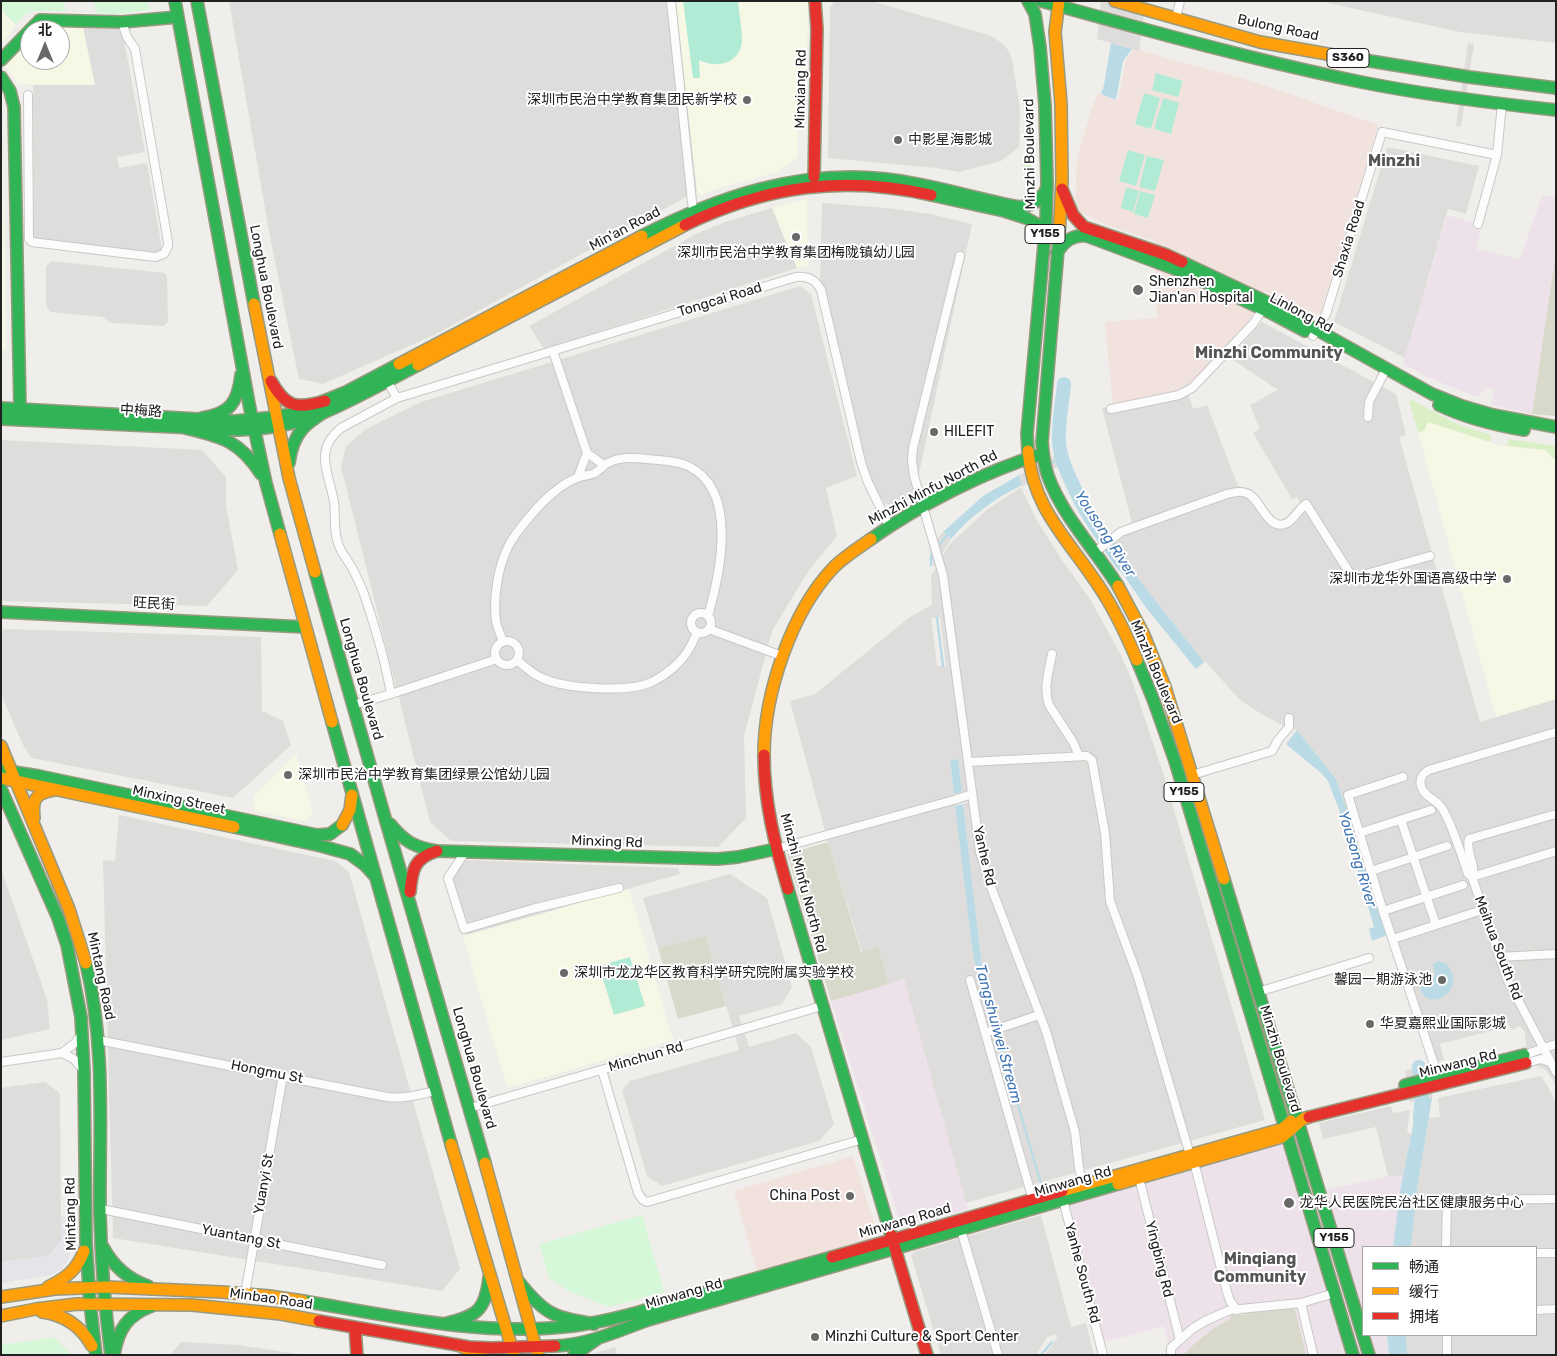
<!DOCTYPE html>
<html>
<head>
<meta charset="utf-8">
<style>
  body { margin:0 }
  #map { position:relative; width:1557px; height:1356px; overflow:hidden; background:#efeeea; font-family:Rubik,"Noto Sans SC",sans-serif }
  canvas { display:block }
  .frame { position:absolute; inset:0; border:2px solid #212121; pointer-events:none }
  .legend { position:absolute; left:1362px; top:1246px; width:175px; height:90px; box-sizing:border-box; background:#fff; border:1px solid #a6a6a6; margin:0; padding:6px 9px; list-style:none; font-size:15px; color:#212121 }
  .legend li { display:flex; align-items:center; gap:10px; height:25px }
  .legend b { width:25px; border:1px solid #a6a6a6 }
  .north { position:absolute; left:20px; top:20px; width:50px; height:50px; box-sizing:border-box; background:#fff; border:1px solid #a6a6a6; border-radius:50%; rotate:0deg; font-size:14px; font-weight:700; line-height:20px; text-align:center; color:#212121 }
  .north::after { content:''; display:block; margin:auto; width:18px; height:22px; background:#696967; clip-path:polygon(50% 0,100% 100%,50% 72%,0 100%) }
</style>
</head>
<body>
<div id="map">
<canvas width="1557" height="1356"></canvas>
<div class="frame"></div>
<ul class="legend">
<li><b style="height:6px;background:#30b455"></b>畅通</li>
<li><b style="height:6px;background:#ff9f0a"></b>缓行</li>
<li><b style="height:6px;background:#e5322d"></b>拥堵</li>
</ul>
<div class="north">北</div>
</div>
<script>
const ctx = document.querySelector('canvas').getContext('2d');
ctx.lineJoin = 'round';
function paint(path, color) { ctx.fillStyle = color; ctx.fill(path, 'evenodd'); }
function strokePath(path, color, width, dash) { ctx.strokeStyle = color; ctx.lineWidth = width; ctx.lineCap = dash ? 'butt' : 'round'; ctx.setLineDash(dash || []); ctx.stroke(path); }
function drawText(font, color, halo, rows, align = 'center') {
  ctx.font = font + ' Rubik,"Noto Sans SC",sans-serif'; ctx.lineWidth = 4; ctx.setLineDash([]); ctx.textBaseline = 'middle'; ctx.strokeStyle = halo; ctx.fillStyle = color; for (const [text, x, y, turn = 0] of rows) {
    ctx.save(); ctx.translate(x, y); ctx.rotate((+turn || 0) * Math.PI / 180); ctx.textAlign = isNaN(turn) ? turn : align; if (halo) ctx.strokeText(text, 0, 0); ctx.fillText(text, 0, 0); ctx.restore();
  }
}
const residential = new Path2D(`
  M229,1H676L697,191L436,334L323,384L299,379L270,237Z
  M835,1H871L989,35L1002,43L1008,50L1012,58L1020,110L1019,147L1001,161L959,172L936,168L828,158L830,7Z
  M1319,1H1556V43L1460,32Z
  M83,28L119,29L123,35L145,152L117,157L119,168L147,163L161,243V249L155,254L34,241L33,85H94Z
  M1387,147L1479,166L1466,214L1448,209L1405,358L1334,322Z
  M822,203L887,208L930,214L972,224L914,497L898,505L885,504L872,484L868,473L820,280Z
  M772,208L797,268L544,349L529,326L698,233L728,221Z
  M52,261L164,273L167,277L168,322L163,326L112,323L102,317L50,312L46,305V266Z
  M800,286L811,294L857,476L826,488L837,536L809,570L772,631L744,736L746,818L718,847L451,841L430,822L341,467L346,446L366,429L421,402Z
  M1262,322L1396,394L1406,435L1399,437L1480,722L1556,699V1085L1546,1070L1537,1066H1527L1522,1047L1526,1046L1525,1032L1520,1026L1512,1030L1507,1022L1491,1031L1440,1044L1444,1060L1429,1064L1356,837L1336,779L1297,730L1282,725L1263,715L1240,700L1205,661L1204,662L1140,581L1110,534L1132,523L1102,408L1177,392L1186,387L1193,409L1207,405L1238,486L1251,489L1268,512L1276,519L1281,520L1287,517L1295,507L1300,503L1297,497L1292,499L1253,433L1260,429L1250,405L1278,390L1230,358Z
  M1,440L202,450L226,477V506L238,570L207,606L1,601Z
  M1021,487L1035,517L1060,557L1090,599L1121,655L1133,683L1164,776L1265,1120L966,1203L904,980L889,984L878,948L862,952L828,842L790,701L815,694L910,617L930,606L937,666H946L940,617H943L944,599L932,605L931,576L949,545L988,509ZM958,759L962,792L968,802L963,804L982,966L998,1024L991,1026L973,955L950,760Z
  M6,629L261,637L262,711L283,721L291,745L233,798L32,758L24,747L1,694V631Z
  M119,815L335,861L349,872L460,1269L442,1291L113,1238L103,860L115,861Z
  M461,860L678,868L680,874L467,935L450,877Z
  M1,869L47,999L50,1029L1,1040Z
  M730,874L767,898L792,987L782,1004L739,1016L749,1047L796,1033L811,1047L834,1124L819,1141L662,1186L647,1176L622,1090L630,1081L739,1050L706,936L658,948L643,898Z
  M1541,1076L1547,1085L1556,1102V1355H1407L1406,1335H1536V1247H1411L1417,1190L1429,1118L1440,1117L1438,1098Z
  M44,1082L48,1084L60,1093L61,1241L48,1256L1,1262V1088Z
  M1391,1106L1393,1113L1410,1110L1407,1132L1411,1134L1403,1176H1388L1376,1127L1323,1139L1319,1123Z
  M1041,1215L1071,1327L1086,1323L1094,1355H1045L1057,1338L1056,1334L1047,1337L1036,1355H941L911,1255L916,1251Z
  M181,1342L238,1345L305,1355H170Z
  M615,1347L617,1355H589Z`);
const commercial = new Path2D(`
  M1134,49L1255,82L1378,125L1321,312L1319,315L1264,291L1247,325L1189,386L1177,392L1113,406L1105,322L1157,318L1154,241L1107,225L1080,213L1075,203L1077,158L1091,111L1098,93L1118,101L1126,60Z
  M853,1156L875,1226L872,1240L757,1271L734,1191Z`);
const industrial = new Path2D(`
  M1542,196L1556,197V253L1532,414L1491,405L1494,389L1486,387L1479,396H1474L1425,376L1402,363L1405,358L1447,215L1482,225L1476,249L1520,259Z
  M904,979L968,1210L908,1226L900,1222L831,1001Z
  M1286,1139L1300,1196L1388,1176H1403L1393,1247H1363V1335H1387L1388,1353L1382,1355H1306L1296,1312L1294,1308L1252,1311L1230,1319L1214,1328L1193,1345L1183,1355H1180L1169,1346L1164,1326L1104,1342L1067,1202Z`);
const education = new Path2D(`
  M676,1H808L806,121L798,122V157L778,172L729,185L701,195L697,191Z
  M1,6L7,16L16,25L4,41L1,42Z
  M40,26L83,28L95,85L18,84L5,66L30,38V60H60V30H37Z
  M1,108L5,269L6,350H1Z
  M807,199L808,266L797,268L772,208Z
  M1427,421L1498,445L1546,450L1553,459H1556V699L1496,717L1418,432L1424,431Z
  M296,754L313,814L304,821L255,811L254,796Z
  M629,889L673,1040L507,1088L463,936Z`);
const construction = new Path2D(`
  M1556,251V416L1532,414Z
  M828,842L861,952L878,947L889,984L831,1001L787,854Z
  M706,936L726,1006L678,1019L658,948Z
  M1294,1308L1296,1312L1306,1355H1183L1193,1345L1214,1328L1230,1319L1231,1314L1241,1315L1252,1311Z`);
const grass = new Path2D(`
  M1028,160H1032V183L1029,185L1027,182L1022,163Z
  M1412,400L1459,425L1491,435L1490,442L1428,422L1424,431L1418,432L1409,401Z
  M1508,439L1556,446V459H1554L1546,450L1507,446Z`);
const park = new Path2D(`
  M1,1H64L66,11H32L24,15L16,25L3,11Z
  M94,1H148L150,10L115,14L96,13Z
  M642,1215L664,1292L609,1307L568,1291L549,1278L539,1244Z
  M54,1337L72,1355H1V1345Z`);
const pitch = new Path2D(`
  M683,1H738C739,14 742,27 742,40C741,64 716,69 699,60L700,78H693Z
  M1156,73L1183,81L1178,97L1152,90Z
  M1144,93L1160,98L1151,129L1135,124Z
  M1163,98L1179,103L1171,134L1154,129Z
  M1128,150L1145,155L1136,186L1119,181Z
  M1147,156L1164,160L1155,191L1139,187Z
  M1126,187L1139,191L1133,212L1121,208Z
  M1140,191L1155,195L1148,218L1134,214Z
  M630,957L645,1006L614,1015L599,966Z`);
const plaza = new Path2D(`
  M70,1216V1252L69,1259L62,1269L51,1275L1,1283V1262L48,1256L61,1241V1217Z`);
const water = new Path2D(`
  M1111,43L1132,49L1123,61L1116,100L1101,94L1104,85Z
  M1059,384H1068L1065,411V425L1054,424Z
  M1054,440L1065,441C1063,454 1068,467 1074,478L1065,483L1059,466Z
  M1019,475L1022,485C994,499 970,516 951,539L943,532L983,496Z
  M1081,491L1093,515L1106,535L1098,538L1072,495Z
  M1114,549L1119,550L1140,581L1204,662L1196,669L1147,609L1108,553Z
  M1297,730L1336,779L1356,837L1387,935L1372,941L1369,929L1374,927L1344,823L1328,781L1321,773L1286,744Z
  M958,759L962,792L954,794L950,760Z
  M963,804L982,966L998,1024L991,1026L973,955L955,806Z
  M1438,961C1443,961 1447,964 1450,969C1465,996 1421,1015 1419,982L1423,978L1430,981L1433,979L1435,975L1433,965Z
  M1432,1098L1417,1190L1411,1247H1393L1401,1185L1413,1126L1414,1102Z
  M1387,1335H1406L1407,1355H1389Z`);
const pier = new Path2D(`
  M1101,1H1146L1139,51L1097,39Z
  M1468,43L1474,44L1461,127L1456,126Z
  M1054,424L1065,425V441L1054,440Z
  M1057,454L1059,466L1022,487L1019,475Z
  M1074,478L1081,491L1072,495L1065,483Z
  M943,532L951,539L934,566L929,549Z
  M1110,534L1119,550L1114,549L1108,553L1098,538L1103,535Z
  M945,599L946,610L943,611V617L931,618L930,606Z
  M1429,1064L1432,1079V1098L1410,1102L1405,1071Z`);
const stream = new Path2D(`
  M1050,464L1060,458
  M931,565V556L947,535
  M937,618L943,666
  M996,1030L1042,1187
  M1041,1355L1052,1342`);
const river = new Path2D(`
  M1064,384C1062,404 1058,423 1059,442C1060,457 1066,470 1072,483C1085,513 1104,539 1123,565
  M1419,1067L1422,1100L1420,1118`);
const street = new Path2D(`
  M671,1L693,211
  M1176,18L1180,1
  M28,95L29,239L32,242L155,257L164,254L168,246V242L135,49L127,37L122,22
  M1478,224L1497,155L1502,104
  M960,256L913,448L912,460L914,476L943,575L980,852L991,887L1046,1031L1075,1132L1079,1168L1084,1187
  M1313,336L1326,314L1382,132L1497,155
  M553,351L587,453L604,465
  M387,381L397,398L796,277C808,276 815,279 821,290L861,462L867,480L889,526
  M1111,409L1179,395L1192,388L1253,324L1263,309
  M1368,417L1369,402L1383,375
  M578,477L587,453
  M1095,552L1121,532L1129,529L1227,494C1233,493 1240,490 1246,493C1261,497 1267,533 1287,523C1294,519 1299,509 1306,504L1349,572L1355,576H1359L1430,556
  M691 623a10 10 0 1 1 20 0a10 10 0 1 1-20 0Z
  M709,629L782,656
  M495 653a12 12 0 1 1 24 0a12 12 0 1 1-24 0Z
  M503,642C501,635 497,628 496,621C493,598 498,567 508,547C516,531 540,503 554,492C560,487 569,481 577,478C582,475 589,476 595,473C600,470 604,464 610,462C624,455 644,459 659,460C668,461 680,462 688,466C739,490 720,574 708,616
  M1052,654C1049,671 1043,688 1049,705L1073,742L1079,756
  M517,660C525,667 532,674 542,678C566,689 628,693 652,682C666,675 681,663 689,649C692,644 695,637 697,632
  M391,694C385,660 375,626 364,594C360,584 355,572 349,563C345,556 340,551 338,543C333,529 336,516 334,502C329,472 313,451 341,428L397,398
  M353,705L391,694L497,659
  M1556,732L1429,770C1423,773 1419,779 1421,786C1424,797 1436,799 1442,808C1454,828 1460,852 1468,874L1472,877C1477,865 1465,852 1469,839L1556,814
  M968,762L1087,756L1092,760L1105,833L1110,901L1138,977L1190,1155L1194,1162L1227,1292L1230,1301L1237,1310
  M1192,775L1272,751L1278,740L1289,727V718
  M1403,777L1348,795L1383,911L1435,1067L1436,1082
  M1401,820L1436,925
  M1359,833L1431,810
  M776,849L954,800L972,794
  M1556,851L1472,877L1507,979L1556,1072
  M465,852L448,878L464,929L532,909L619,888
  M1371,871L1447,846
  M1383,911L1463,885
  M1393,939L1482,910
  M1499,957L1556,954
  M970,980L1034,1204
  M1258,992L1369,958
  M985,1033L1039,1015
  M98,1040L387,1097C404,1099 419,1095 435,1091
  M62,1053L74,1059L83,1070
  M1524,1055L1556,1044
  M1,1062L62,1053L75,1043L82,1033
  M1526,1063L1541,1059L1550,1062
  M602,1070L638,1193L643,1200L647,1202L863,1139
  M470,1108L822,1006
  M1139,1178L1180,1340
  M1062,1196L1103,1355
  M101,1209L382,1265
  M961,1230L998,1355
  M1446,1247L1447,1200L1556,1199
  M1536,1253H1556
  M245,1294L283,1075
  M1301,1303L1313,1354
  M1536,1310L1556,1309
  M1447,1335V1355
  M1171,1355V1348L1192,1329L1205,1321L1230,1310L1301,1303L1335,1293`);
const fast = new Path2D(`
  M175,1L250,409L266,483L280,534
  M197,1L254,304
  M1028,1L1035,14L1040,47L1045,105L1047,181L1046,222L1027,434L1028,451
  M1041,1C1147,30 1253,60 1361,82C1425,95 1491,103 1556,110
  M1333,55L1469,77L1556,88
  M1,60L40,20L122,22L178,17
  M1,77L10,91L14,107L20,409
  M931,195L1004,211L1026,218L1035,223L1041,229L1045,236
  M642,236C718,197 800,169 886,179C932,184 975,199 1020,207C1033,205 1043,199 1047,187
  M1059,238L1042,442C1043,454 1044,465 1048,476C1063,517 1095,549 1118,586
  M1057,253C1064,241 1073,234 1087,236L1183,272L1271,313L1305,331
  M1182,262L1267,302L1432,394L1462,406L1493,415L1556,427
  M1439,405C1466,418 1494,425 1524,430
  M1,408L235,421L276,417L294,413L346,392L399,364
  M202,418C230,414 238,402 241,375
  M1,419L239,430C266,429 293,425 318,415C352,401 385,382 418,365
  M185,428C222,437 239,440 261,474
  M289,463C293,431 307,422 333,407
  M871,539C919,505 985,471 1042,454
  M315,572L385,818L485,1163
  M1,612L305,627
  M1137,660L1153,699L1175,761L1353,1355
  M332,722L451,1144
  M1,770L39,776L317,835L330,834L342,825
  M1,789L58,918L67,945L81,1017L84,1071L86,1242L90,1303L96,1355
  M390,824C405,842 414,847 437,851
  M234,827L321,846L350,854
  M437,851L718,859L738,857L776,849
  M350,854L365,865L374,875
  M1224,879L1369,1355
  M788,889L891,1235
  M86,963C106,1046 99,1130 100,1214C101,1261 105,1308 111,1355
  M1405,1085L1524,1055
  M103,1247C113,1266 128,1279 148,1286
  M519,1282C545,1315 554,1317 594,1324
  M303,1301C391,1316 483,1337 573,1326C611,1321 647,1310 683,1299C733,1285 783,1271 832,1257
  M444,1324C476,1316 485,1312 489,1278
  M555,1346C587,1345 618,1331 648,1320L1118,1184
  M114,1355C118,1330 127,1315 152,1306
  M574,1355L597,1339`);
const slow = new Path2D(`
  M1115,1L1260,42L1333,55
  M1059,238L1062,179L1061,104L1055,32L1059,1
  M254,304L289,478L315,572
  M399,364L642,236
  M418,365L685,225
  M1028,451C1033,509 1068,539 1098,585C1114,608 1126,634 1137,660
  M280,534L332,722
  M1118,586L1143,633L1165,687L1224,879
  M1,746L69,909L86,963
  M764,755C764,694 791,612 834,567C844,557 858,548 871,539
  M1,778L234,827
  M34,818C32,800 35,793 54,790
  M342,825L350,810L352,795
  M451,1144L514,1355
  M485,1163L538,1355
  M1118,1184L1282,1137L1303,1119L1309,1117
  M1062,1191L1282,1129L1291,1121
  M48,1287C66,1278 77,1270 84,1251
  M1,1297L55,1289L106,1287L222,1292L269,1296L303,1301
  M42,1312C65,1315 81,1326 92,1346
  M1,1316L36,1309L77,1304L192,1305L281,1314L319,1321
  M458,1345L481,1355`);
const jam = new Path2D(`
  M814,177L817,29L815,1
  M1062,189L1073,215L1084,227L1167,255L1182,262
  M685,225C766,186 843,175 931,195
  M271,381C286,408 296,409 325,401
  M764,755C764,802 775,845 788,889
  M410,892C412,870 414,858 437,851
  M1309,1117L1526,1063
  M891,1235L927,1355
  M832,1257L1062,1191
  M319,1321L469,1347L491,1348L555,1346
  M355,1328L357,1355`);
const markers = [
  [747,100,5,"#696967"],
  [898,140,5,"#696967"],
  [796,237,5,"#696967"],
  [1138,290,6,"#696967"],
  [934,432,5,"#696967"],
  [1507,579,5,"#696967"],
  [288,775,5,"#696967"],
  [564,973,5,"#696967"],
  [1442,980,5,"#696967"],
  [1370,1024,5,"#696967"],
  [850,1196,5,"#696967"],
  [1289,1203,6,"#696967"],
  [815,1337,5,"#696967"]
];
const shields = [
  [1348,58,42],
  [1045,234,40],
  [1184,792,40],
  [1334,1238,40]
];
const shieldNames = [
  ["S360",1348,58],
  ["Y155",1045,234],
  ["Y155",1184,792],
  ["Y155",1334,1238]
];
const streetNames = [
  ["Bulong Road",1278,28,12],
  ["Minxiang Rd",801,89,-89],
  ["Minzhi Boulevard",1030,154,-91],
  ["Min'an Road",625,229,-28],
  ["Shaxia Road",1349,239,-73],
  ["Longhua Boulevard",266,287,79],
  ["Tongcai Road",720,300,-17],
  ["Linlong Rd",1301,313,28],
  ["中梅路",141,411,3],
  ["Minzhi Minfu North Rd",933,488,-28],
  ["旺民街",154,604,3],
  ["Minzhi Boulevard",1156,672,67],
  ["Longhua Boulevard",361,679,74],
  ["Minxing Street",179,800,12],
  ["Minxing Rd",607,842,2],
  ["Yanhe Rd",984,856,77],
  ["Minzhi Minfu North Rd",803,883,75],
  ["Meihua South Rd",1498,948,69],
  ["Mintang Road",101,976,78],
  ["Minchun Rd",646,1057,-16],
  ["Minzhi Boulevard",1280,1059,73],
  ["Minwang Rd",1458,1064,-14],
  ["Longhua Boulevard",474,1068,74],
  ["Hongmu St",267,1072,11],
  ["Minwang Rd",1073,1182,-16],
  ["Yuanyi St",264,1184,-80],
  ["Mintang Rd",71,1214,-91],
  ["Minwang Road",905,1221,-16],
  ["Yuantang St",241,1237,11],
  ["Yingbing Rd",1159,1259,76],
  ["Yanhe South Rd",1082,1273,75],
  ["Minwang Rd",684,1294,-16],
  ["Minbao Road",271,1299,8]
];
const poiNames = [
  ["深圳市民治中学教育集团民新学校",737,100,"right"],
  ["中影星海影城",908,140],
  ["深圳市民治中学教育集团梅陇镇幼儿园",796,253,"center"],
  ["Shenzhen",1149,282],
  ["Jian'an Hospital",1149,298],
  ["HILEFIT",944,432],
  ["深圳市龙华外国语高级中学",1497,579,"right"],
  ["深圳市民治中学教育集团绿景公馆幼儿园",298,775],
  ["深圳市龙龙华区教育科学研究院附属实验学校",574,973],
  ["馨园一期游泳池",1432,980,"right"],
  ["华夏嘉熙业国际影城",1380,1024],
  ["China Post",840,1196,"right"],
  ["龙华人民医院民治社区健康服务中心",1300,1203],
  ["Minzhi Culture & Sport Center",825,1337]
];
const waterNames = [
  ["Yousong River",1105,534,57],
  ["Yousong River",1357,859,73],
  ["Tangshuiwei Stream",998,1034,75]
];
const quarterNames = [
  ["Minzhi",1394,161],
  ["Minzhi Community",1269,353],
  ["Minqiang",1260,1259],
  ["Community",1260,1277]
];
paint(residential, '#dedddb');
paint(commercial, '#f2e2de');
paint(industrial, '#ede2e9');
paint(education, '#f7f7e6');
paint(construction, '#d9d9cb');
paint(grass, '#daefc6');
paint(park, '#d6f7d8');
paint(pitch, '#b1ebd5');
paint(plaza, '#e5e4e9');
paint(water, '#badbe6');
paint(pier, '#dedddc');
strokePath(stream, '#badbe6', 2.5);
strokePath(river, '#badbe6', 14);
strokePath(street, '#c8c8c6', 10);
strokePath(fast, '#989a80', 14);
strokePath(slow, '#989a80', 14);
strokePath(jam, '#989a80', 14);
strokePath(street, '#fdfcfc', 8);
strokePath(fast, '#30b455', 11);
strokePath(slow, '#ff9f0a', 11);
strokePath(jam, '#e5322d', 11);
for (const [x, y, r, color] of markers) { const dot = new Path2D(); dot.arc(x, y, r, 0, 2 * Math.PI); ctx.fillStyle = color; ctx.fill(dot); strokePath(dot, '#fff', 2); }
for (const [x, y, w] of shields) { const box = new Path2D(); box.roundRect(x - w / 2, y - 9.5, w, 19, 4); ctx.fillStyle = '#fff'; ctx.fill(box); strokePath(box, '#212121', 1); }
drawText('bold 12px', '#212121', null, shieldNames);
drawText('14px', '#212121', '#fff', streetNames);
drawText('14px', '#212121', '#fff', poiNames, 'left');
drawText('italic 15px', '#4075b3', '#fff', waterNames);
drawText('bold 16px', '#545454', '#fff', quarterNames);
</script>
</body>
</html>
